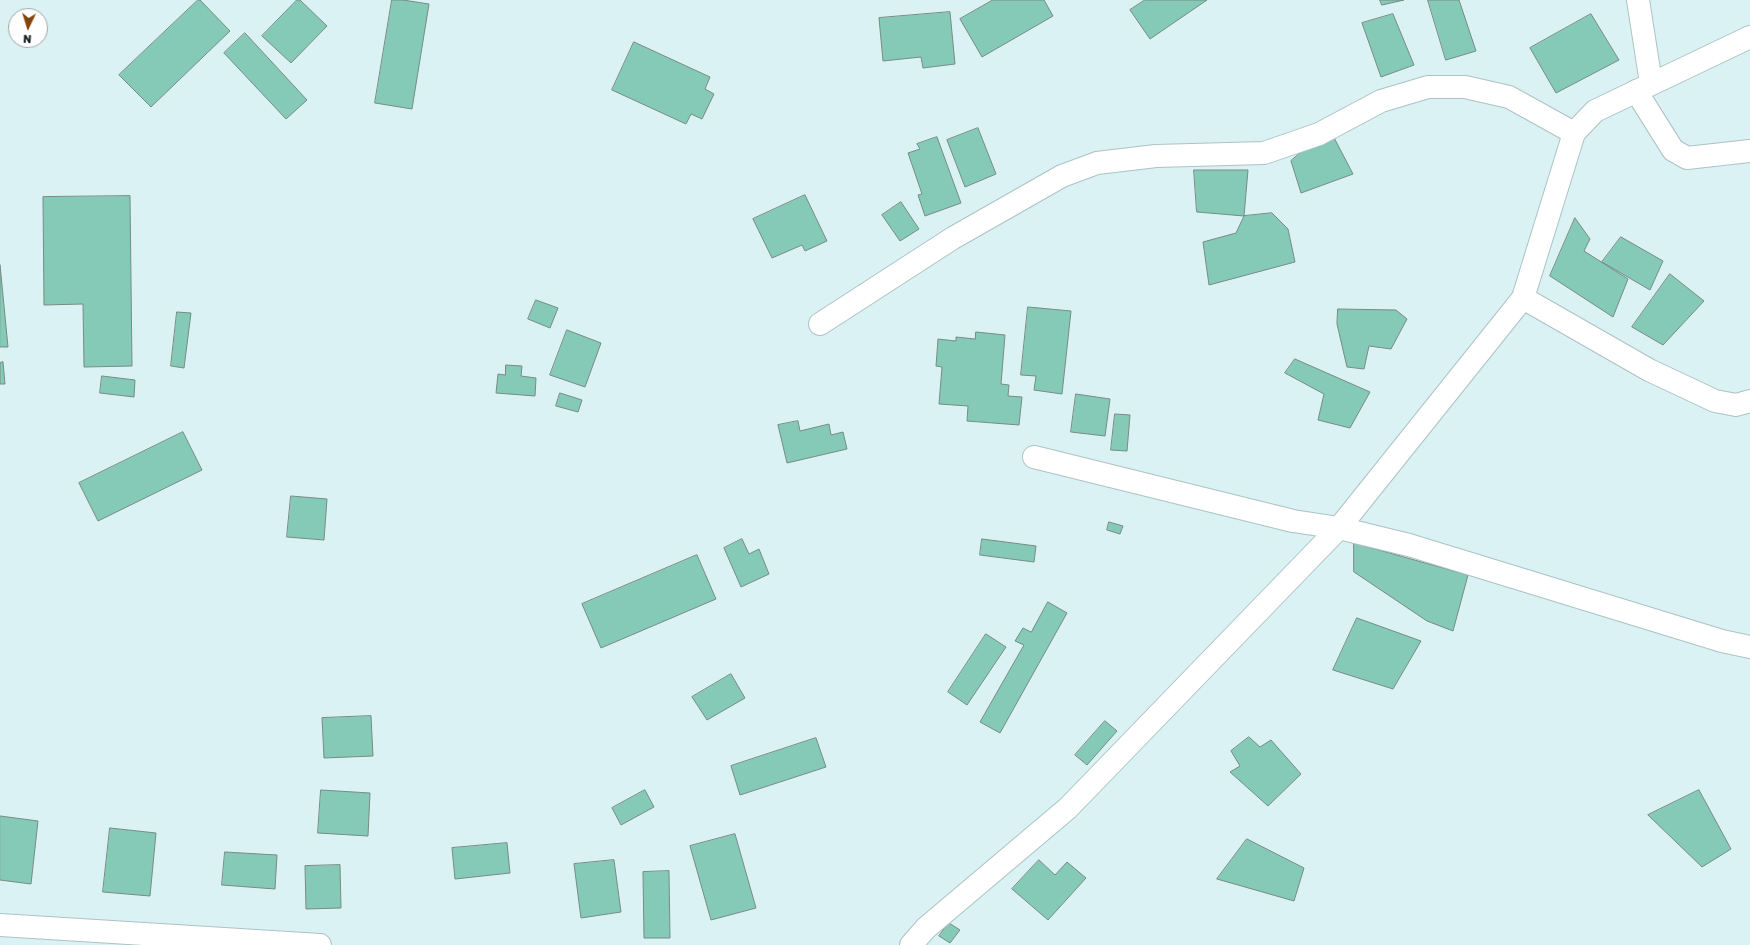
<!DOCTYPE html>
<html>
<head>
<meta charset="utf-8">
<style>
  body { margin:0 }
  #map { position:relative; width:1750px; height:945px; overflow:hidden; background:#dbf2f4; font-family:"Golos Text",sans-serif }
  canvas { display:block }
  .north { position:absolute; left:8px; top:8px; width:40px; height:40px; box-sizing:border-box; background:#fff; border:1px solid #a2a5a6; border-radius:50%; rotate:184deg; font-size:11px; font-weight:700; line-height:16px; text-align:center; color:#171f20 }
  .north::after { content:''; display:block; margin:auto; width:14px; height:18px; background:#84440b; clip-path:polygon(50% 0,100% 100%,50% 72%,0 100%) }
</style>
</head>
<body>
<div id="map">
<canvas width="1750" height="945"></canvas>
<div class="north">N</div>
</div>
<script>
const ctx = document.querySelector('canvas').getContext('2d');
ctx.lineJoin = 'round';
function paint(path, color) { ctx.fillStyle = color; ctx.fill(path, 'evenodd'); }
function strokePath(path, color, width, dash) { ctx.strokeStyle = color; ctx.lineWidth = width; ctx.lineCap = dash ? 'butt' : 'round'; ctx.setLineDash(dash || []); ctx.stroke(path); }
const building = new Path2D(`
  M198,0H200L230,31L151,107L119,75Z
  M297,0H300L327,26L291,63L262,36Z
  M392,0H403L429,4L412,109L375,103Z
  M993,0H1044L1053,16L982,57L960,19Z
  M1145,0H1207L1150,39L1130,10Z
  M1380,0H1404L1382,5Z
  M1428,0H1459L1476,51L1446,60Z
  M950,12L955,64L923,68L921,57L883,61L879,18Z
  M1393,14L1414,65L1381,77L1362,23Z
  M1591,14L1619,60L1556,93L1530,48Z
  M245,33L307,100L286,119L224,53Z
  M634,42L710,77L705,89L714,94L702,119L691,114L686,124L612,90Z
  M978,128L996,174L965,187L947,140Z
  M1329,128L1353,174L1301,193L1291,161Z
  M937,137L961,203L925,216L918,195L922,194L908,153L920,149L917,144Z
  M1194,170H1248L1244,216L1197,212Z
  M805,195L827,241L805,251L802,245L772,258L753,219Z
  M130,196L132,366L84,367L83,304L44,305L43,197Z
  M901,202L919,229L900,241L882,215Z
  M1272,213L1288,229L1295,262L1209,285L1203,242L1236,233L1244,216Z
  M1575,218L1590,239L1584,251L1628,279L1613,317L1550,276Z
  M1621,237L1663,261L1650,290L1602,262Z
  M0,265L8,347H0Z
  M1670,274L1704,301L1663,345L1632,327Z
  M536,300L558,308L550,328L528,319Z
  M1028,307L1071,311L1062,394L1034,390L1036,376L1021,375Z
  M1338,309L1396,310L1407,319L1391,349L1369,346L1364,369L1347,367L1337,324Z
  M177,312L191,313L184,368L171,366Z
  M567,330L601,343L585,387L550,375Z
  M976,332L1005,335L1001,384L1009,385L1008,396L1022,397L1019,425L967,421L968,406L939,404L942,367L936,366L938,339L956,341V337L975,339Z
  M1295,359L1370,392L1350,428L1318,420L1324,394L1285,373Z
  M3,362L5,384H0V363Z
  M506,365L522,366L521,376L536,378L535,396L496,393L498,374L505,375Z
  M102,376L135,380L134,397L100,393Z
  M560,393L582,400L578,412L556,406Z
  M1076,394L1110,399L1105,436L1071,432Z
  M1115,414L1130,415L1127,451L1111,450Z
  M798,421L800,431L829,424L831,435L843,432L847,449L787,463L778,425Z
  M183,432L202,470L98,521L79,483Z
  M291,496L327,499L324,540L287,537Z
  M1109,522L1123,526L1120,534L1107,530Z
  M742,539L749,554L759,549L769,574L741,587L724,548Z
  M982,539L1036,546L1034,562L980,555Z
  M1354,543L1468,575L1453,631L1427,621L1354,572Z
  M697,555L716,599L601,648L582,604Z
  M1048,602L1067,613L1000,733L980,722L1024,645L1015,641L1023,628L1031,632Z
  M1357,618L1421,641L1393,689L1333,670Z
  M986,634L1006,647L967,705L948,692Z
  M731,674L745,698L707,720L692,697Z
  M371,716L373,756L324,758L322,718Z
  M1105,721L1117,731L1087,765L1075,755Z
  M1249,737L1260,747L1271,740L1301,774L1268,806L1230,772L1240,766L1231,751Z
  M816,738L826,767L740,795L731,766Z
  M321,790L370,793L368,836L318,833Z
  M645,790L654,807L621,825L612,808Z
  M1699,790L1731,849L1702,867L1648,815Z
  M0,816L38,821L31,884L0,880Z
  M110,828L156,833L150,896L103,892Z
  M735,834L756,908L711,920L690,846Z
  M1247,839L1304,868L1294,901L1217,879Z
  M507,843L510,873L455,879L452,848Z
  M225,852L277,855L275,889L222,885Z
  M614,860L621,912L581,918L574,864Z
  M1039,860L1055,875L1067,862L1086,878L1048,920L1012,889Z
  M340,865L341,908L306,909L305,866Z
  M669,871L670,938H644L643,872Z
  M949,923L960,930L950,943L939,936Z`);
const street = new Path2D(`
  M1638,0L1651,83
  M1636,91L1673,150L1687,158L1750,151
  M1523,298L1649,370L1715,401L1736,405L1750,401
  M820,324L953,238L1062,176L1097,163L1156,156L1264,153L1319,134L1381,101L1428,87H1465L1509,97L1574,133
  M1034,457L1293,521L1339,528L1409,545L1722,641L1750,647
  M0,925L320,945`);
const secondary = new Path2D(`
  M911,945L926,928L1068,808L1339,528L1523,298L1574,133L1595,111L1750,37`);
paint(building, '#84cab6');
strokePath(building, '#778b85', 1);
strokePath(street, '#acc2c5', 24);
strokePath(secondary, '#acc2c5', 24);
strokePath(street, '#fff', 22);
strokePath(secondary, '#fff', 22);
</script>
</body>
</html>
